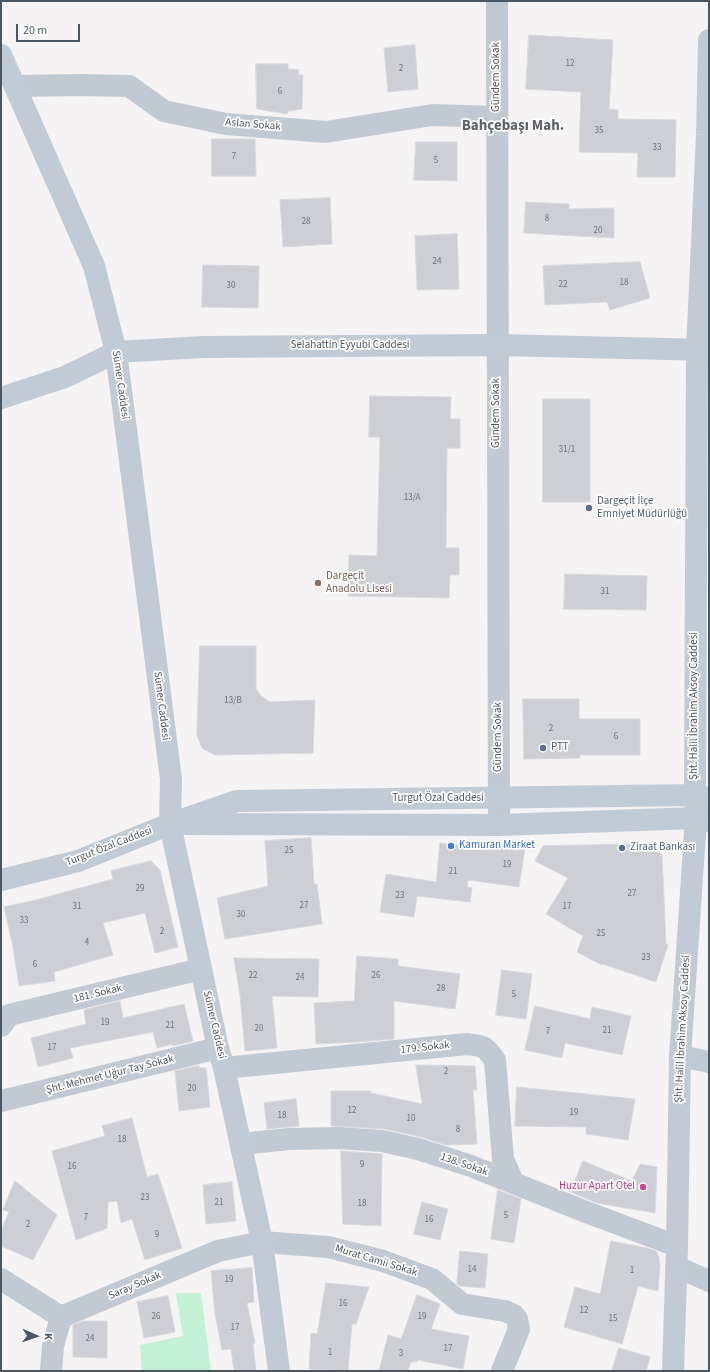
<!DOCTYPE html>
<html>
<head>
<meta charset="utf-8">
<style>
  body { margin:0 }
  #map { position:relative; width:710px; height:1372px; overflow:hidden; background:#f5f3f3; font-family:"Source Sans 3",sans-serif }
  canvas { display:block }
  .frame { position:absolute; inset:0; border:2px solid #4a5661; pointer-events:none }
  .north { position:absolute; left:16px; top:1316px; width:40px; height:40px; -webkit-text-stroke:3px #fff; paint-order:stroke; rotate:92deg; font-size:11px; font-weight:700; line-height:16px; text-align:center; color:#4a5661 }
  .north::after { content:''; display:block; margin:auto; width:14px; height:18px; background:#4a5661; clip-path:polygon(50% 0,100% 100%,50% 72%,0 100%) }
  .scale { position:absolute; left:16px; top:24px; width:64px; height:18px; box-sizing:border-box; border:2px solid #4a5661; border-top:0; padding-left:5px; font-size:12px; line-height:14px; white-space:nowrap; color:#4a5661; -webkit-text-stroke:3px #fff; paint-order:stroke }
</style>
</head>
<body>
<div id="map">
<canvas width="710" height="1372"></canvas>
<div class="frame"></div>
<div class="north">K</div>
<div class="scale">20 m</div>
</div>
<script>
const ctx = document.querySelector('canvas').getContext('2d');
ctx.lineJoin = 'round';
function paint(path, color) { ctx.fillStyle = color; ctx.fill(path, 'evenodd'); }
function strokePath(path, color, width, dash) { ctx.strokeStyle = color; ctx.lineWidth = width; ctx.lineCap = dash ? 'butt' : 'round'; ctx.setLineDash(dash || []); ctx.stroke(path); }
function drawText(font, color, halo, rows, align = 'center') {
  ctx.font = font + ' "Source Sans 3",sans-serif'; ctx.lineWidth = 3.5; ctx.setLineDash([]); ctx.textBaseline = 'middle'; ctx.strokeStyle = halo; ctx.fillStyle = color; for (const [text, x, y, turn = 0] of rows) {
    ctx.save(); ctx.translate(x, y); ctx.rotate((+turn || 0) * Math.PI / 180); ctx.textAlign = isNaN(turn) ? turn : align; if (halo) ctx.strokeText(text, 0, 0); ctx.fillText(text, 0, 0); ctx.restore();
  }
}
const green = new Path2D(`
  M176,1293H201L211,1371H142L140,1345L183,1336Z`);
const building = new Path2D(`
  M529,35L613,40L609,109L618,110V119L676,120L675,177H637L638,153L579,152L581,92L526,89Z
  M415,45L418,89L388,92L384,48Z
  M256,64H288V69L299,70L298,75H303L302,109L288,111L287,114L257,109Z
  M212,139H255L256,176H212Z
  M416,142H457V181L414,180Z
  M330,198L332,244L283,247L280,200Z
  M526,202L569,204V209L614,208V238L524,233Z
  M457,234L459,289L417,290L415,236Z
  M640,262L650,298L610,310L607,302L545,305L543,266Z
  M203,265L259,266L258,308L202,307Z
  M370,396L451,397L450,419H460V448H447L446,548H459V575H450L449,598L348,596L349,555L377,556L380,437H369Z
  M543,399H590V502H543Z
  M565,574L647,576L646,610L564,609Z
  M200,646H256V689L261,696L270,702L315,700L313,753L215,755L202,748L197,735Z
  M523,699H579V719H640V755H580V758L524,759Z
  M311,838L314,884H317L322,924L225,939L217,898L268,886L265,841Z
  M440,843L494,849V843L525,848L519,887L468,880L467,887L472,888L470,902L417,896L414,917L380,912L386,874L436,882Z
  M647,844L662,854L666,944L668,945L656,982L603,964L602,965L577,952L583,936L546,914L568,878L535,861L543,846Z
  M151,861L160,870L178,947L155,953L145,913L103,923L113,955L54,972L55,981L19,986L13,947L4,907L36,900L113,879L111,871Z
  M357,956L398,959V966L460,974L455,1009L394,1001V1039L357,1042L316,1044L314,1003L354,1001Z
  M234,958L319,959L318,997L272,996L277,1048L245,1051L240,995Z
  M502,970L532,974L526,1019L496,1015Z
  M120,1001L123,1018L184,1004L193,1041L172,1046V1044L157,1048L153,1032L70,1048L73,1058L38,1067L31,1038L86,1024L84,1010Z
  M535,1006L590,1019L592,1007L631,1016L622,1055L565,1043L562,1058L525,1050Z
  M416,1065L475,1066L477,1090H473L477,1144L446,1145L421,1137L385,1129L331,1126V1091H371V1093L422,1104Z
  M199,1066V1068H206L210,1107L179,1111L175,1071Z
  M517,1087L635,1099L628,1140L586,1134V1127L515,1126Z
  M296,1099L299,1126L267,1129L264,1103Z
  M132,1118L147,1177L158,1174L182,1248L145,1260L132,1219L121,1223L117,1201L108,1202L107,1228L76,1240L52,1151L105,1136L102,1126Z
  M341,1151L382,1154L381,1226L343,1224Z
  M583,1161L632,1181L640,1164L657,1167L655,1213L597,1203L571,1192Z
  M15,1181L57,1215L33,1260L1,1246V1231L9,1212L3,1210Z
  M232,1182L236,1221L206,1224L203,1185Z
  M498,1190L521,1199L514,1243L491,1239Z
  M422,1202L448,1209L440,1240L414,1234Z
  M611,1241L647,1248L656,1251L659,1257L660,1266L658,1291L638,1286L622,1344L564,1327L575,1287L600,1294Z
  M460,1251L488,1254L485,1288L460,1286L457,1284Z
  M252,1268L254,1302L247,1303L255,1343L253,1344L256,1371H234L231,1349L222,1350L215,1314L211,1271Z
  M326,1283L369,1287L356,1324H352L348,1371L309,1369L311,1333L317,1334Z
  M417,1295L440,1304L431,1329L469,1336L463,1369L418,1360L417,1362H411L408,1371H379L388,1335L401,1339Z
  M168,1296L175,1332L144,1338L137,1302Z
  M84,1321H107V1358L73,1357V1325Z
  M619,1348L650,1357L646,1371H612Z`);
const street = new Path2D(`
  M497,1L499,825
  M15,86L79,85L129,86L164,111L226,124L326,132L432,115L497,117
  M1,1026L9,1015L201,969
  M680,1056L709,1062
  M224,1068L467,1044C484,1046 485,1046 495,1060L503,1159L513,1182
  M1,1101L218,1048
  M241,1144L289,1139L339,1138L382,1141L418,1149L471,1166L586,1212L677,1246
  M677,1267L709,1281
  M1,1279L61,1317
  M51,1371L53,1346L61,1317L218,1251L262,1242L328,1247L383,1261L432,1279L462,1304L505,1311L514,1315L517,1319L519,1329L502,1371`);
const secondary = new Path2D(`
  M1,55L94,266L116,352L171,779L170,824L218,1048L224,1068L262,1242L279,1371
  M1,398L65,377L116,352L203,347L497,345L709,350
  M187,824L499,825L696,818L709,821
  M1,880L78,861L170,824L237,801L695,795L709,798
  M673,1371L677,1246L680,1056L696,818L695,795L697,350L707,135L709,40`);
const markers = [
  [589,508,4,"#5c6f8a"],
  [318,583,4,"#8d6e63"],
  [543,748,4,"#5c6f8a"],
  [451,846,4,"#3f7fe0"],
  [622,848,4,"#5c6f8a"],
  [643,1187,4,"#d1479c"]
];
const numberNames = [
  ["12",570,64],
  ["2",401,69],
  ["6",280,92],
  ["35",599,131],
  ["33",657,148],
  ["7",234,157],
  ["5",436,161],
  ["8",547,219],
  ["28",306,222],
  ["20",598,231],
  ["24",437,262],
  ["18",624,283],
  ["22",563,285],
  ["30",231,286],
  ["31/1",567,450],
  ["13/A",412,498],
  ["31",605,592],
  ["13/B",233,701],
  ["2",551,729],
  ["6",616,737],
  ["25",289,851],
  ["19",507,865],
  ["21",453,872],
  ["29",140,889],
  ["27",632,894],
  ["23",400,896],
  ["27",304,906],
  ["31",77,907],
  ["17",567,907],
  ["30",241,915],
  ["33",24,921],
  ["2",162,932],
  ["25",601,934],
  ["4",87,943],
  ["23",646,958],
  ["6",35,965],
  ["22",253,976],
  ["26",376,976],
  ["24",300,978],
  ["28",441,989],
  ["5",514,995],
  ["19",105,1023],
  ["21",170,1026],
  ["20",259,1029],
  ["21",607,1031],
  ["7",548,1032],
  ["17",52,1048],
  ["2",446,1072],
  ["20",192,1089],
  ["12",352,1111],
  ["19",574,1113],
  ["18",282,1116],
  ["10",411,1119],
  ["8",458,1130],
  ["18",122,1140],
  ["9",362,1165],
  ["16",72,1167],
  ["23",145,1198],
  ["21",219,1203],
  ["18",362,1204],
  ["5",506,1216],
  ["7",86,1218],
  ["16",429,1220],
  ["2",28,1225],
  ["9",157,1235],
  ["14",472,1270],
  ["1",632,1271],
  ["19",229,1280],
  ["16",343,1304],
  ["12",584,1311],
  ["26",156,1317],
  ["19",422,1317],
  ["15",613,1319],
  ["17",235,1328],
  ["24",90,1339],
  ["17",448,1349],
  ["1",330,1353],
  ["3",401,1354]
];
const streetNames = [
  ["Gündem Sokak",497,77,-90],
  ["Aslan Sokak",253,125,5],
  ["Selahattin Eyyubi Caddesi",350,346],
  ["Sümer Caddesi",120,385,82],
  ["Gündem Sokak",497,413,-90],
  ["Sümer Caddesi",161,706,83],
  ["Şht. Halil İbrahim Aksoy Caddesi",695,706,-90],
  ["Gündem Sokak",499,737,-90],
  ["Turgut Özal Caddesi",438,799],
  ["Turgut Özal Caddesi",109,847,-21],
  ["181. Sokak",98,994,-13],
  ["Sümer Caddesi",214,1025,77],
  ["Şht. Halil İbrahim Aksoy Caddesi",683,1029,-87],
  ["179. Sokak",425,1048,-6],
  ["Şht. Mehmet Uğur Tay Sokak",110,1075,-14],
  ["138. Sokak",464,1165,19],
  ["Murat Camii Sokak",376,1261,17],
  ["Saray Sokak",135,1286,-23]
];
const serviceNames = [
  ["Dargeçit İlçe",597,502],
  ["Emniyet Müdürlüğü",597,515],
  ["PTT",551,748],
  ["Ziraat Bankası",630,848]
];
const educationNames = [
  ["Dargeçit",326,577],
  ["Anadolu Lisesi",326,590]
];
const shopNames = [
  ["Kamuran Market",459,846]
];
const hotelNames = [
  ["Huzur Apart Otel",635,1187]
];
const districtNames = [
  ["Bahçebaşı Mah.",513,127]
];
paint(green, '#c3f1d5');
paint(building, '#cdcfd5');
strokePath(building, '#d7d9de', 1);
strokePath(street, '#c1cad2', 22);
strokePath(secondary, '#c1cbd6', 22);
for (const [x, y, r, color] of markers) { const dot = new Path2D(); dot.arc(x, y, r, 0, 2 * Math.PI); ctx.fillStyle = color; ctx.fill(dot); strokePath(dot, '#fff', 1.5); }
drawText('9px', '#6b747e', null, numberNames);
drawText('11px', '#4a5661', '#fff', streetNames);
drawText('11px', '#4e5e75', '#fff', serviceNames, 'left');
drawText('11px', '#785e54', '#fff', educationNames, 'left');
drawText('11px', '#366cbe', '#fff', shopNames, 'left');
drawText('11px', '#b23c85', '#fff', hotelNames, 'right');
drawText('bold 15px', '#5f6368', '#fff', districtNames);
</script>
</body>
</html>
